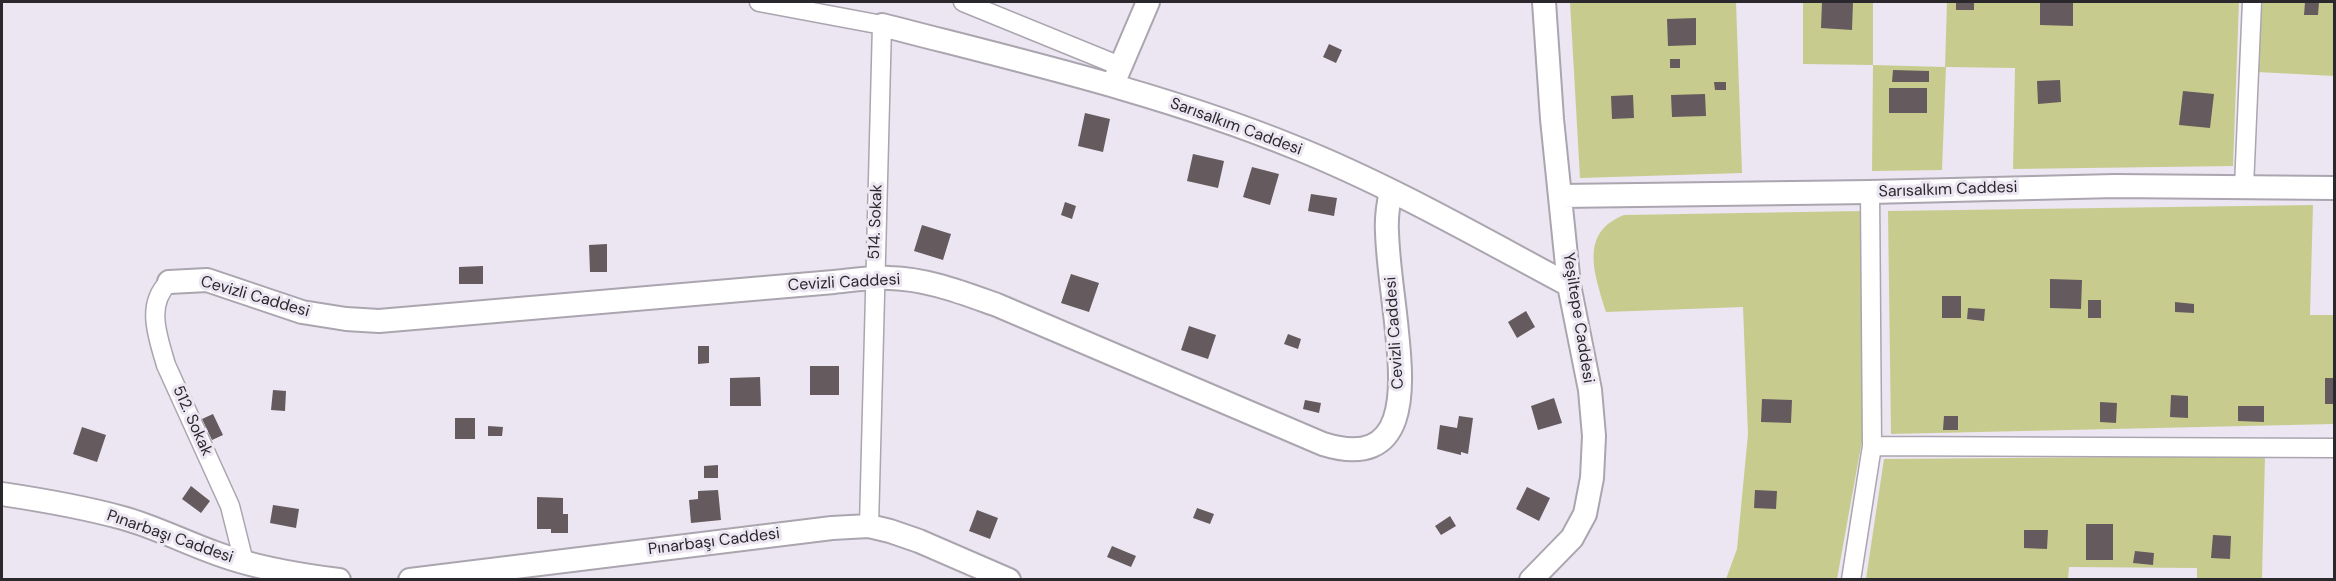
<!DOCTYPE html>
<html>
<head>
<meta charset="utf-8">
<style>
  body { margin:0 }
  #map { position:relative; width:2336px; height:581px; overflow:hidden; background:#ebe6f1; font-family:"DM Sans",sans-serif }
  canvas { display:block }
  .frame { position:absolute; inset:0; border:3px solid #2a282c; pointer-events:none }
</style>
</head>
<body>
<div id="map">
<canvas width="2336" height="581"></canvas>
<div class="frame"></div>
</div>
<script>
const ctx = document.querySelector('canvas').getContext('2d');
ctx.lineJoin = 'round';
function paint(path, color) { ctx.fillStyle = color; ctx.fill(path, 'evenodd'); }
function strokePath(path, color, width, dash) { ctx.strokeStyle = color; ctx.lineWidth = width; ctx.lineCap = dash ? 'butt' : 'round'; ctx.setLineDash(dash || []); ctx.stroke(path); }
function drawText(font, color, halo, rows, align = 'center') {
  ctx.font = font + ' "DM Sans",sans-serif'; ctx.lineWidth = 6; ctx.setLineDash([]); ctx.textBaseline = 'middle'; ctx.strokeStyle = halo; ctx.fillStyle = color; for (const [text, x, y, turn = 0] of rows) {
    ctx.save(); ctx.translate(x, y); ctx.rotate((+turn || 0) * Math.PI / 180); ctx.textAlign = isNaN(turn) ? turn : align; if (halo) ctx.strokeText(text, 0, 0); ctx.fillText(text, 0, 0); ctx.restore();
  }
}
const green = new Path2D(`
  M1570,2H1736L1742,173L1580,178Z
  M1803,2H1873V65L1945,67L1947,2H2239L2233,166L2013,169L2015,68L1946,67L1942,170L1872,171L1873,65L1803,64Z
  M2258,2H2334V76L2257,72Z
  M2313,205L2310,315H2334V424L1891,434L1888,211Z
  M1862,211L1863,435L1837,579H1726L1737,549L1748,434L1743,307L1606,312C1595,275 1578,233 1624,215Z
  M2265,456L2262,579H2197V568L2069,567L2068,579H1866L1884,459Z`);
const building = new Path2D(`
  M1822,2H1853L1852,30L1821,28Z
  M1956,2H1974V10H1956Z
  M2040,2H2073V26L2040,25Z
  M2305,2H2319L2318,15H2304Z
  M1696,18V45L1668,46L1667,19Z
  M1329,44L1342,50L1336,63L1323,57Z
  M1670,59H1680V68H1670Z
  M1893,70L1929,71V82H1892Z
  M2060,80L2061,102L2038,104L2037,81Z
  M1714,82H1726V90H1715Z
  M1889,88H1927V113H1889Z
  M2183,91L2214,94L2210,128L2179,125Z
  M1705,94L1706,116L1672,117L1671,95Z
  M1633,95L1634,118L1612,119L1611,96Z
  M1085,113L1110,119L1103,152L1078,146Z
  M1193,154L1224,161L1218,188L1187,181Z
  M1252,167L1279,174L1270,205L1243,197Z
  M1311,194L1337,198L1334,216L1308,211Z
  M1065,202L1076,206L1072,219L1061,215Z
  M922,225L951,234L943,260L914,251Z
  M607,244V272H590L589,245Z
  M483,266V284H459V267Z
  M1071,274L1099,283L1089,312L1061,303Z
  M2050,279L2082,280L2081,309L2050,308Z
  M1942,296H1961V318H1942Z
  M2088,300H2101V318H2088Z
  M2175,302L2194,304V313L2175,312Z
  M1968,308L1985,309L1984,321L1967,319Z
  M1526,311L1535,327L1517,338L1508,322Z
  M1189,326L1216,335L1208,359L1181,350Z
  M1288,334L1301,339L1298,349L1284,344Z
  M698,346H709V363L698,364Z
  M810,366H839V395H810Z
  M760,377L761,406H730V378Z
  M2325,378H2334V404H2325Z
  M273,390L286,391L285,411L271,410Z
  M2171,395L2188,396V418L2170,417Z
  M1554,398L1562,423L1538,430L1531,406Z
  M1762,399L1792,400L1791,423L1761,422Z
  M1305,400L1321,403L1319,413L1303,409Z
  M2100,402L2117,403L2116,423L2100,422Z
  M2238,406H2264V422L2238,421Z
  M213,414L223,435L212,440L202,419Z
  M1459,416L1473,418L1468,454L1461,452V455L1437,449L1440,425L1457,428Z
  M1944,416H1958V430H1943Z
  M455,418H475V439H455Z
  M488,426L503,427L502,436H488Z
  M82,427L106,435L97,462L73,454Z
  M718,465V478H704V466Z
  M191,486L210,501L201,513L182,499Z
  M1527,487L1550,498L1539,521L1516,509Z
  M718,490L721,520L691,523L689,500L698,499V491Z
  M1755,490L1777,491L1776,509L1754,508Z
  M537,497L563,498V514H568V533H551V529H537Z
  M273,505L299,509L296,528L270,523Z
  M1197,508L1214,514L1210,524L1193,518Z
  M977,510L998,518L990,539L969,531Z
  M1450,516L1456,526L1441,535L1435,526Z
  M2086,524H2113V560H2086Z
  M2024,530H2048L2047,549L2024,548Z
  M2213,535L2231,536L2230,559L2211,558Z
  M1112,546L1136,556L1131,567L1107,557Z
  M2135,551L2154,553L2153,565L2133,563Z`);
const minor = new Path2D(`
  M759,2L882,25L869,526
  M963,2L1120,66
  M2244,187L2252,2
  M169,282C145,305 158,337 166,365L230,506L244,562
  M1872,446L2334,448
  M1851,580L1872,446L1870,192`);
const tertiary = new Path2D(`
  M882,25C1021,61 1161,93 1294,147C1389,185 1479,237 1569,285
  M1113,84L1148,2
  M1561,196L1870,192L2115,186L2334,188
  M169,282L207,280L302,312L346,319L379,321L834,282C853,280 872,277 890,278C928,279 963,293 997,305L1323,444C1409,471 1403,389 1397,332C1394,299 1388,265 1387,232C1386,218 1388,205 1391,191
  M2,494C42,500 83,507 123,518C156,527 186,543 218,554C256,568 298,575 339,580
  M410,580L832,528L869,526L890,531L919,541L1009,580
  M1531,580L1572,538L1585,514L1592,478L1594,436L1590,390L1569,285L1552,119L1544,2`);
const streetNames = [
  ["Sarısalkım Caddesi",1236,127,20],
  ["Sarısalkım Caddesi",1948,190,-2],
  ["514. Sokak",876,222,-88],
  ["Cevizli Caddesi",844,283,-3],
  ["Cevizli Caddesi",255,297,16],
  ["Yeşiltepe Caddesi",1578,318,81],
  ["Cevizli Caddesi",1395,333,-94],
  ["512. Sokak",192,421,66],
  ["Pınarbaşı Caddesi",170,537,19],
  ["Pınarbaşı Caddesi",714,542,-7]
];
paint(green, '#c7cc8e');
paint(building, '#655a5e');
strokePath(minor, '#aaa5af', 21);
strokePath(tertiary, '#aaa5af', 26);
strokePath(minor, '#fff', 18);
strokePath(tertiary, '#fff', 22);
drawText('16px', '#2a282c', '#ebe6f1', streetNames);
</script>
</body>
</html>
